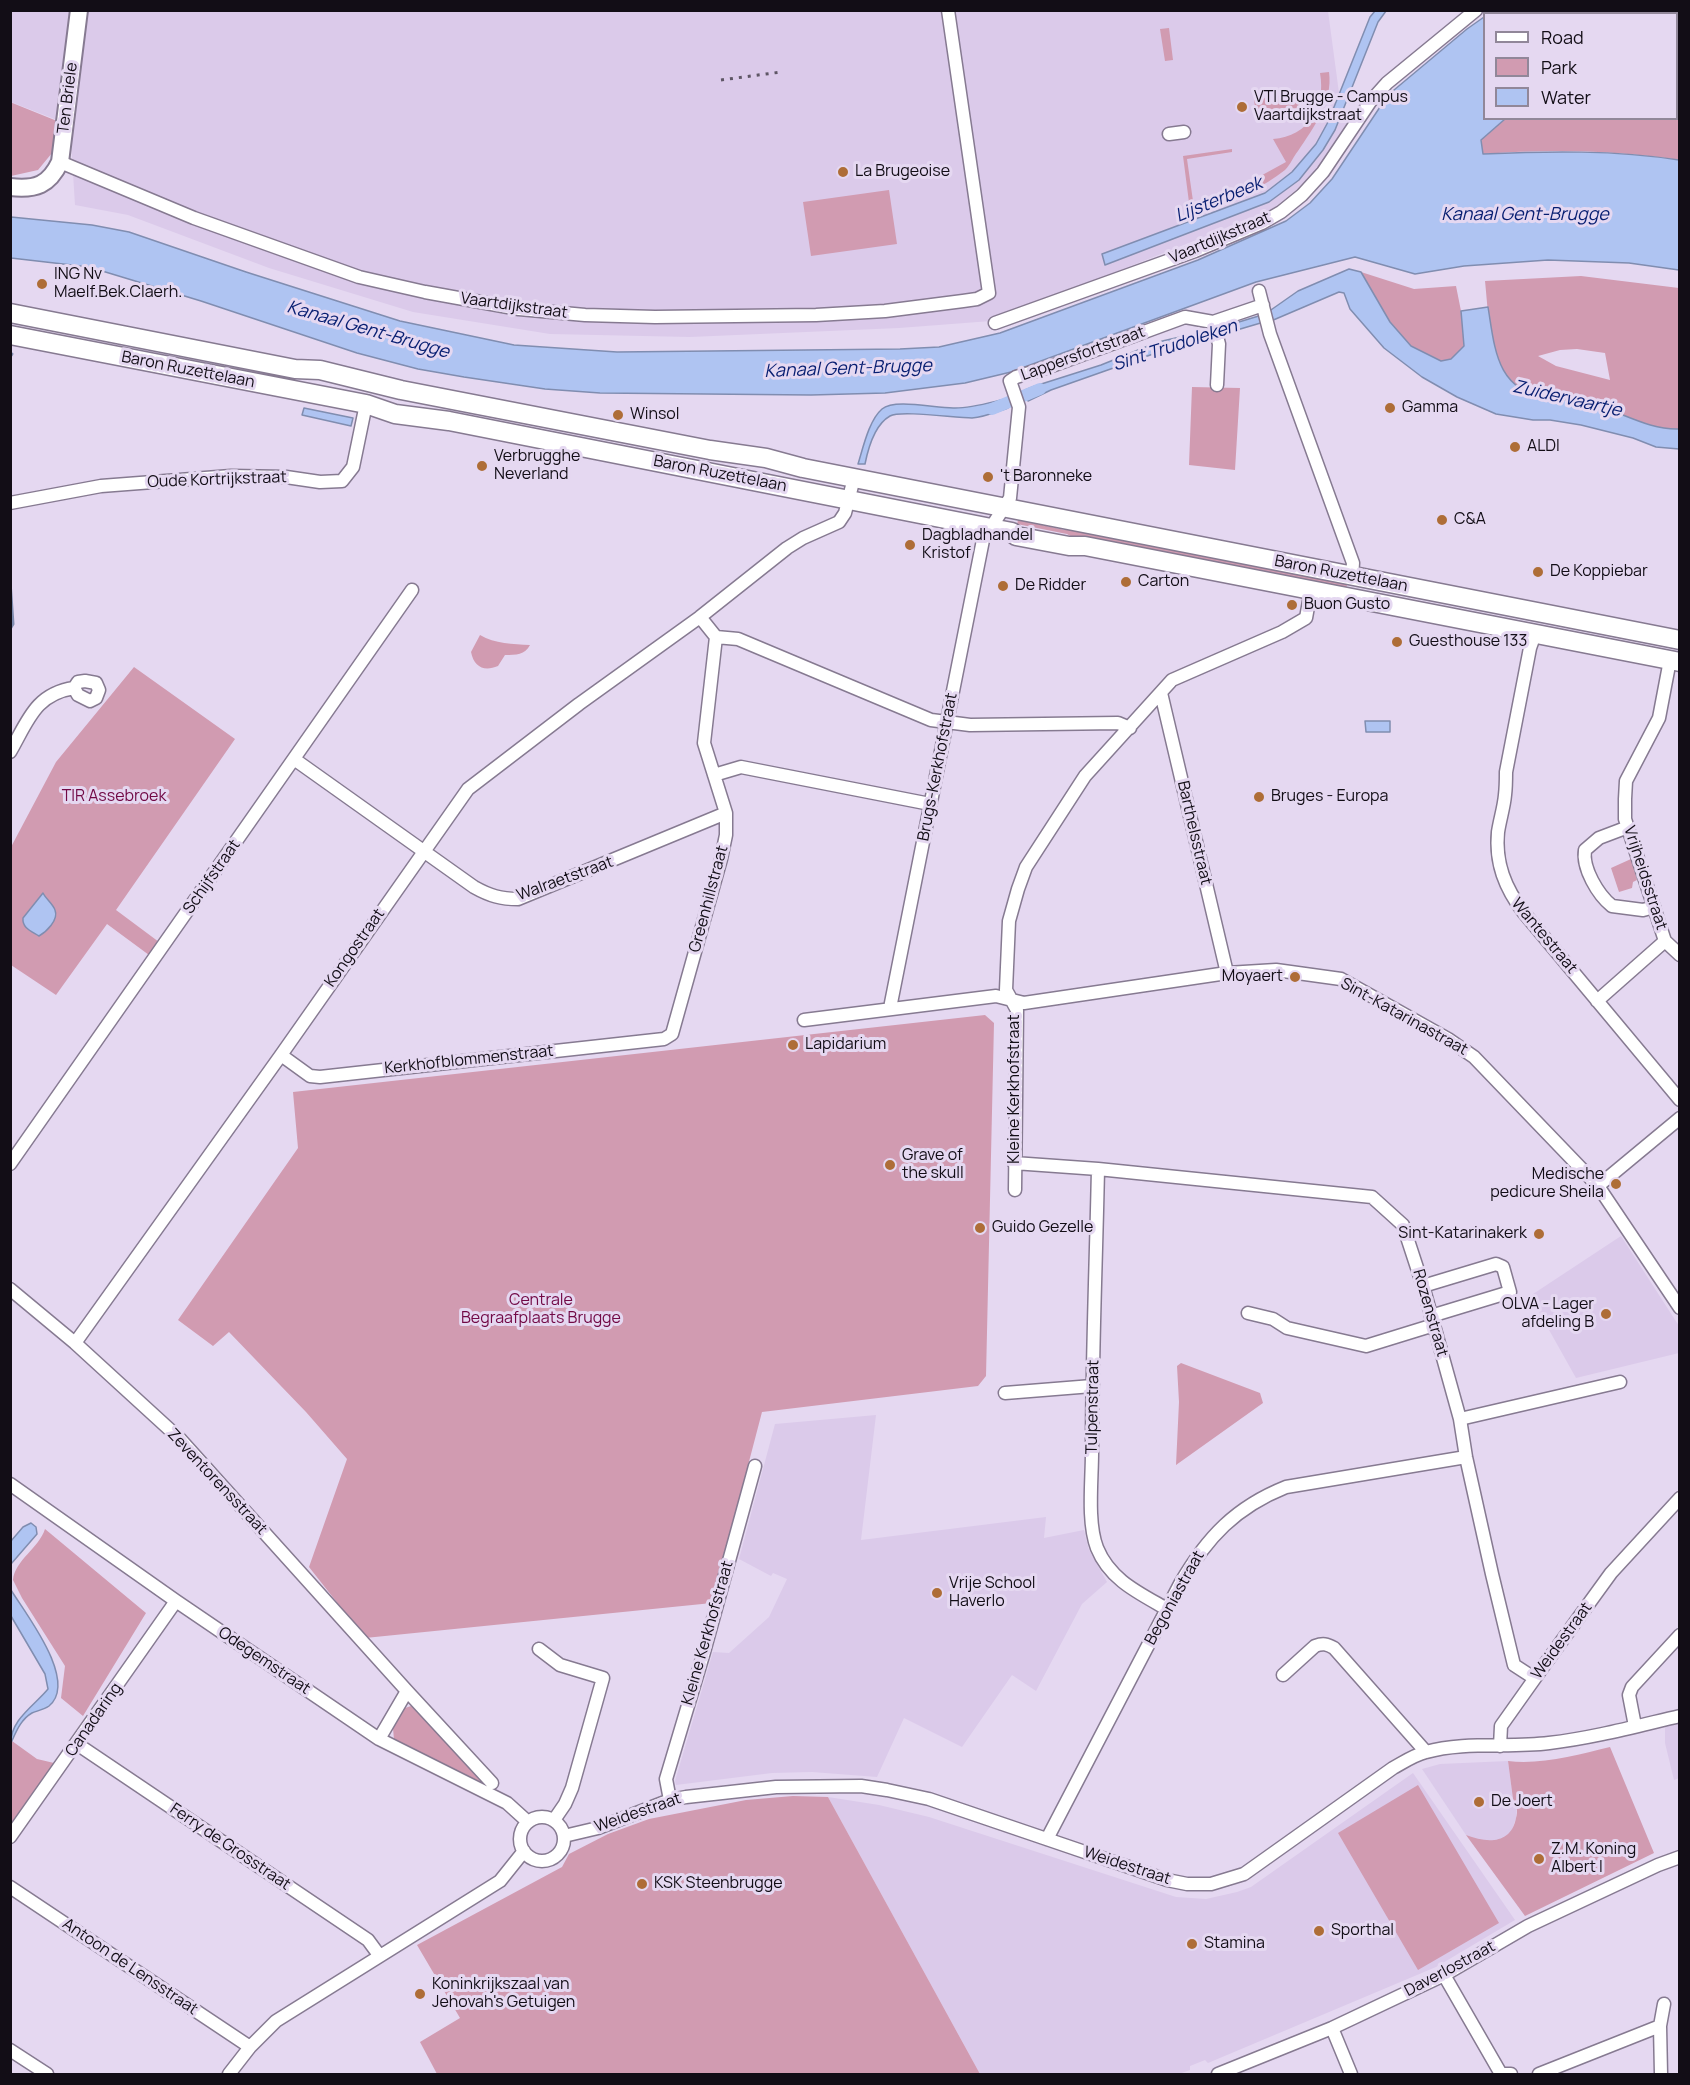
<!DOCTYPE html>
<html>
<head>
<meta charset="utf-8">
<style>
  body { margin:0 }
  #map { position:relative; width:1690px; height:2085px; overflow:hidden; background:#e5d8f1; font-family:Manrope,sans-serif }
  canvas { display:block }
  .frame { position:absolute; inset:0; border:12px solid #120d16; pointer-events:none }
  .legend { position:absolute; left:1483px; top:12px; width:195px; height:108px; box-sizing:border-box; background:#e5d8f1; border:2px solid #918799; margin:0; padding:8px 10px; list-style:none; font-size:18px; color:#120d16 }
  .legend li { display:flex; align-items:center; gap:12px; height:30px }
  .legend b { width:30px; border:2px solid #918799 }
</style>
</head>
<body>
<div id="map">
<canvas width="1690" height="2085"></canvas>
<div class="frame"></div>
<ul class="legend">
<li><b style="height:8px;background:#fff"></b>Road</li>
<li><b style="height:16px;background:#d19bb1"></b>Park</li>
<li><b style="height:16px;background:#afc4f2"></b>Water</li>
</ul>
</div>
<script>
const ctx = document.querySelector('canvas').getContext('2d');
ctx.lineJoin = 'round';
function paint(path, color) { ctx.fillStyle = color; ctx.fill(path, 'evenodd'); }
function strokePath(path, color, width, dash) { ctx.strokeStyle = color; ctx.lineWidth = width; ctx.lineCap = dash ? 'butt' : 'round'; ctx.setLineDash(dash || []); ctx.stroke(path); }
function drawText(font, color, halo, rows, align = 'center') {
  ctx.font = font + ' Manrope,sans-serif'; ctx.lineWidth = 6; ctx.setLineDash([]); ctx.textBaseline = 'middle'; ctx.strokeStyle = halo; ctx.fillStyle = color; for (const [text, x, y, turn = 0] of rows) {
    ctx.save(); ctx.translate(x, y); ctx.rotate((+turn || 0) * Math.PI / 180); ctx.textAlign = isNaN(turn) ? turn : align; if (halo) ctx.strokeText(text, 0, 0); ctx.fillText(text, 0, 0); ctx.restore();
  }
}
const built = new Path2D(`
  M10,11H1328L1339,93L1348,121L1312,177L1270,211L991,321L899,328L690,337L550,334L413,312L269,268L128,215L75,205L70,125L11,102Z
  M1621,1236L1679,1326V1353L1576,1378L1530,1296Z
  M876,1415L861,1540L1046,1517L1044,1538L1084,1530L1089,1550L1107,1582L1082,1604L1036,1691L1012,1675L962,1747L904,1718L877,1777L812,1772L772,1773L676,1785L675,1781L713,1652L729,1653L769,1617L787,1579L773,1573L771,1576L739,1559L775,1424Z
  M1679,1723V1778L1674,1780L1665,1743V1726Z
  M1508,1761L1513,1799L1517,1804L1516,1818L1511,1833L1501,1840L1495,1841L1477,1840L1466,1835L1422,1769L1440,1764Z
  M1413,1773L1515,1920L1436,1967L1208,2063L1205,2060L1190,2066V2070L1179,2074H980L828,1797L879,1805L929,1817L1176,1897L1206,1899L1237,1892L1251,1887Z`);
const green = new Path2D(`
  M1604,10L1679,11V160C1614,150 1548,149 1483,154L1481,140L1505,119L1676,118V14L1598,13Z
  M1169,28L1173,60L1165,61L1160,29Z
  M1329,72C1333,102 1314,127 1298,151C1293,157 1291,164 1285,170C1264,187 1237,198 1212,210L1210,206L1214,203L1247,184L1249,187L1256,183L1255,179L1286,162L1273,139C1309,136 1326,107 1320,73Z
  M1302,92L1305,115L1257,121L1254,100Z
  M10,102L57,121L52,153L38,170L11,176Z
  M1232,149V152L1187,159L1194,208L1190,210L1183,156Z
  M889,190L897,244L811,256L803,202Z
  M1361,272L1414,289L1456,286L1461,311L1464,346L1451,359L1441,361L1411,346L1390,322Z
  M1581,276L1679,288V429C1648,430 1622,412 1593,404C1573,398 1553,401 1534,395C1489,383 1489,318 1485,281ZM1577,349L1605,353L1610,380L1556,366L1538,356L1560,350Z
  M1192,387L1240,388L1235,470L1189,465Z
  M1018,520L1065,530L1070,526L1348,582L1345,591L1072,537L1067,534L1017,524Z
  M480,635C495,644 513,644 530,645C525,655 516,655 505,655L498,666C484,672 474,667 471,652Z
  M134,667L235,739L116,910L159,942L149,955L107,924L56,995L11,965V847L56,762Z
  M1631,859L1637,880L1633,882L1632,888L1619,892L1611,868Z
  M985,1015L994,1023L986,1376L978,1386L762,1412L712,1603L365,1638L309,1567L347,1459L306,1412L229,1332L213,1346L178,1320L298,1148L293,1092Z
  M1181,1363L1260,1393L1263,1403L1176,1465L1179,1402L1177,1366Z
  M45,1529L146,1613L83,1716L61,1698L65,1666L22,1598L13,1580C15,1560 39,1548 45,1529Z
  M411,1706L417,1708L482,1783L394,1740L393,1728L405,1708Z
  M12,1741L37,1759L54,1763L11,1825Z
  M1610,1747L1654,1853L1525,1916L1466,1835C1486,1843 1511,1845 1516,1818C1518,1811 1517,1805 1513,1799L1508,1761C1541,1765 1577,1755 1610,1747Z
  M1418,1785L1499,1923L1418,1970L1338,1833Z
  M793,1796L828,1797L980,2074H437L420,2042L460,2018L417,1945L562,1867L569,1854L608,1834L649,1819L746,1800Z`);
const water = new Path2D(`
  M1494,10H1604V11L1598,14L1489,13Z
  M1375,11H1386L1378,22L1335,130L1323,150L1299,180L1269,202L1105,265L1102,254L1265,193L1292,172L1316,144L1328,122L1370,17Z
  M1484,17V118L1505,119L1481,140L1483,154C1549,151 1614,150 1679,160V270L1629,263L1548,260L1464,266L1415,274L1355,257L1256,282L1011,372L965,383L885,393L811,395L600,393L545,389L464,377L418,369L357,353L201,301L89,267L11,258V217L92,225L129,232L246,272L400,321L514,345L617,352L900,349L939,347L1000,333L1198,260L1286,221L1310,203L1332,179L1382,104L1394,90L1467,29Z
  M1349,269L1361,272L1390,322L1411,346L1441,361L1451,359L1464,346L1461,311L1488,307C1495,349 1496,390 1547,398C1562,401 1577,399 1592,404C1622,412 1648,430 1679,429V449L1656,447L1633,438L1581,425L1550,420H1533L1496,414L1457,397L1422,377L1384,348L1350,309L1344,293L1339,292L1271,321L1268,312L1298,291Z
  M1262,315L1264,322L1220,335L1219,328Z
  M1211,330L1212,337L1209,339L1156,353L1051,390L1028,401L1025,390L1035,386L1101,365L1158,342Z
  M1005,399L1008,408C996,412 985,417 972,418C955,418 901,410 890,416C874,425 868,449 865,464H858C863,448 869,420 882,409C895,398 938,409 955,408C972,408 988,403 1005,399Z
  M304,408L353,418L351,426L302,415Z
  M1365,721H1390V732H1366Z
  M43,893C46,899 53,904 55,910C59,920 46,932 39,936C31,931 22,928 23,918Z
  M31,1523L36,1527L37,1534L11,1564V1541L23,1527Z
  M11,1590C25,1613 79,1681 49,1706C45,1709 37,1711 32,1713C21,1719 16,1732 11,1743C10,1720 35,1705 48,1689L45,1674L11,1616Z`);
const stream = new Path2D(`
  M10,357L12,354
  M10,512V564
  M10,581L13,624L10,629`);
const canal = new Path2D(`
  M992,409L1040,389`);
const street = new Path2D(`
  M1169,134L1184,132
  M60,162L194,218L359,277L425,292L519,309L585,315L655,317L816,315L885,311L963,301L977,299L989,293L948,10
  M1259,291L1270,334L1353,563L1352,576
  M1213,322L1219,344L1217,385
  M995,323L1195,251L1262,223L1281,212L1302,195L1323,172L1370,102L1387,83L1476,10
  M10,503L101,486L231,476L286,477L320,482L342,481L353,467L366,404
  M1535,634L1530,648L1506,772C1506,780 1506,787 1505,795C1504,807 1500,819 1498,832C1495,863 1505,888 1524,913L1680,1100
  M716,637L738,639L931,720L970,725L1118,723L1130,728
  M1670,660L1659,718L1626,781L1625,799V819L1665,941L1680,955
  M1161,693L1227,973
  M10,752C28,721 35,694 74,688L78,682L85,681L96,683L99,690L96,698L90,701L78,695L74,688
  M294,759L474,887C490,896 501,899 518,899L726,813
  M714,775L741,767L930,804
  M1628,827L1599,838L1585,850C1582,868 1598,895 1612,906L1643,910L1654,907
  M1597,1001L1665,941
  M890,1008L983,540L1010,498L1019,407L1010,381L1016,377L1049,367L1185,317L1213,322L1263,305
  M804,1020L996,996L1024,1003L1227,973L1276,970L1341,979L1448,1039L1474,1057L1598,1186L1680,1308
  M281,1055L310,1076L320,1077L664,1039L672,1034L721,859L726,835V813L704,743L716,637L700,617
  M1014,1163L1098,1169L1372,1197L1403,1225L1423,1286L1460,1419L1466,1457L1492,1574L1514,1665L1534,1678
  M10,1164L412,590
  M1098,1169C1096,1264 1092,1358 1092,1453C1092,1481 1087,1522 1097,1548C1110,1580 1139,1593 1167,1609
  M1598,1186L1680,1118
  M1015,1190L1017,1010L1006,990L1009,921L1018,889L1026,867L1085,776L1172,680L1282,632L1306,618L1311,590
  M1423,1286L1496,1264L1503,1267L1510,1292L1431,1316
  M10,1289L75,1343L180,1439L407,1691L492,1783
  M1248,1313L1273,1319L1287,1328L1366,1346L1434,1325
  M75,1343L281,1055L468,789L579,704L700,617L787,548L803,538L839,522L845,513L854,478
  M1005,1393L1092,1386
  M1460,1419L1620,1382
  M10,1484L176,1601L379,1739L507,1803L528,1822
  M539,1649L560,1665L603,1678L572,1788L565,1804L554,1820
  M1283,1675L1315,1646C1323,1643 1327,1644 1334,1648L1426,1752
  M1635,1726L1629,1695L1632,1687L1680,1635
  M379,1739L407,1691
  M77,1744L368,1940L379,1955
  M1500,1746L1501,1726L1545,1664L1611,1573L1680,1498
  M670,1800L666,1779L704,1652L755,1466
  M520 1839a22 22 0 1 1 44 0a22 22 0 1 1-44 0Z
  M564,1836L598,1828L670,1800L686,1797L776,1787L861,1786L887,1790L929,1799L1167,1880L1187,1884H1211L1244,1874L1393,1768C1404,1762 1414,1755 1426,1752C1464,1741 1510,1748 1549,1743C1593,1738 1637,1726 1680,1716
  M10,1837L176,1601
  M1047,1839L1180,1584C1207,1537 1236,1507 1286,1487L1466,1457
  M10,1887L250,2047
  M1444,1975L1501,2074H1511
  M1332,2028L1351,2074
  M10,2050L47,2074
  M229,2074L250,2047L276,2021L500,1881L524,1851
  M1218,2074L1332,2028L1444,1975L1528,1926L1658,1865L1680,1857
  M1539,2074L1660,2026
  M1661,2074L1660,2026L1664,2004`);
const secondary = new Path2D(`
  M10,187C36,190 49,185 60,162L79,10`);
const primary = new Path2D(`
  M10,313L295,369L320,370L401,390L710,450L766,458L803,468L1680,640
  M10,335L366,404L395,414L449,421L991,528L1012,532L1016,536L1069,546H1085L1680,662`);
const rail = new Path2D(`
  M721,80L781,72`);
const markers = [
  [1242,107,6,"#ae6d37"],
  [843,172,6,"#ae6d37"],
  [42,284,6,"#ae6d37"],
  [1390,408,6,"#ae6d37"],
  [618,415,6,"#ae6d37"],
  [1515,447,6,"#ae6d37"],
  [482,466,6,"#ae6d37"],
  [988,477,6,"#ae6d37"],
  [1442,520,6,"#ae6d37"],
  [910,545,6,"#ae6d37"],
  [1538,572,6,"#ae6d37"],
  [1126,582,6,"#ae6d37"],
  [1003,586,6,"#ae6d37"],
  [1292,605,6,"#ae6d37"],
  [1397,642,6,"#ae6d37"],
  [1259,797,6,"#ae6d37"],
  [1295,977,6,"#ae6d37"],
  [793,1045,6,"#ae6d37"],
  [890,1165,6,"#ae6d37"],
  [1616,1184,6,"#ae6d37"],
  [980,1228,6,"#ae6d37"],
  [1539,1234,6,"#ae6d37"],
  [1606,1314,6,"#ae6d37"],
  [937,1593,6,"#ae6d37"],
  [1479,1802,6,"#ae6d37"],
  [1539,1859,6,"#ae6d37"],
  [642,1884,6,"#ae6d37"],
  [1319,1931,6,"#ae6d37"],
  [1192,1944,6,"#ae6d37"],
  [420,1994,6,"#ae6d37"]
];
const streetNames = [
  ["Ten Briele",68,98,-83],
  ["Vaartdijkstraat",1220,238,-23],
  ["Vaartdijkstraat",514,306,8],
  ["Lappersfortstraat",1083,354,-20],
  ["Baron Ruzettelaan",188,370,11],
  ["Baron Ruzettelaan",720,474,11],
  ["Oude Kortrijkstraat",217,480,-2],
  ["Baron Ruzettelaan",1341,574,11],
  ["Brugs-Kerkhofstraat",938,767,-79],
  ["Barthelsstraat",1194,833,77],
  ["Schijfstraat",212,877,-55],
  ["Vrijheidsstraat",1645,878,72],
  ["Walraetstraat",565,879,-20],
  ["Greenhillstraat",709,899,-75],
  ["Wantestraat",1544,936,50],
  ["Kongostraat",355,948,-55],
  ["Sint-Katarinastraat",1404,1017,29],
  ["Kerkhofblommenstraat",469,1060,-6],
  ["Kleine Kerkhofstraat",1015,1089,-90],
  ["Rozenstraat",1430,1313,74],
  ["Tulpenstraat",1093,1407,-89],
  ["Zeventorensstraat",217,1482,47],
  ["Begoniastraat",1175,1598,-61],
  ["Kleine Kerkhofstraat",708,1633,-74],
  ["Weidestraat",1562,1641,-54],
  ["Odegemstraat",264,1661,34],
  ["Canadaring",94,1720,-55],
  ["Weidestraat",638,1813,-19],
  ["Ferry de Grosstraat",230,1847,34],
  ["Weidestraat",1127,1866,18],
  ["Antoon de Lensstraat",130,1967,34],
  ["Daverlostraat",1450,1969,-28]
];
const poiNames = [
  ["VTI Brugge - Campus",1254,98],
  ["Vaartdijkstraat",1254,116],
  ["La Brugeoise",855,172],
  ["ING Nv",54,275],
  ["Maelf.Bek.Claerh.",54,293],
  ["Gamma",1402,408],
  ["Winsol",630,415],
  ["ALDI",1527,447],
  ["Verbrugghe",494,457],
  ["Neverland",494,475],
  ["'t Baronneke",1000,477],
  ["C&A",1454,520],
  ["Dagbladhandel",922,536],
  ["Kristof",922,554],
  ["De Koppiebar",1550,572],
  ["Carton",1138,582],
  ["De Ridder",1015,586],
  ["Buon Gusto",1304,605],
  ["Guesthouse 133",1409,642],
  ["Bruges - Europa",1271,797],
  ["Moyaert",1283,977,"right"],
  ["Lapidarium",805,1045],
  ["Grave of",902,1156],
  ["the skull",902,1174],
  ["Medische",1604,1175,"right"],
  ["pedicure Sheila",1604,1193,"right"],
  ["Guido Gezelle",992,1228],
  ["Sint-Katarinakerk",1527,1234,"right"],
  ["OLVA - Lager",1594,1305,"right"],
  ["afdeling B",1594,1323,"right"],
  ["Vrije School",949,1584],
  ["Haverlo",949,1602],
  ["De Joert",1491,1802],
  ["Z.M. Koning",1551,1850],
  ["Albert I",1551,1868],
  ["KSK Steenbrugge",654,1884],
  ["Sporthal",1331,1931],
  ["Stamina",1204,1944],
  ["Koninkrijkszaal van",432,1985],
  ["Jehovah's Getuigen",432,2003]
];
const parkNames = [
  ["TIR Assebroek",114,797],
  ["Centrale",541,1301],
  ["Begraafplaats Brugge",541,1319]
];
const waterNames = [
  ["Lijsterbeek",1219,200,-22],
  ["Kanaal Gent-Brugge",1525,215],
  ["Kanaal Gent-Brugge",368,330,16],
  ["Sint Trudoleken",1175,346,-18],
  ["Kanaal Gent-Brugge",848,369,-2],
  ["Zuidervaartje",1567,399,13]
];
paint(built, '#dbcaea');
paint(green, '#d19bb1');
paint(water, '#afc4f2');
strokePath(water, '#808db0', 1.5);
strokePath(stream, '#808db0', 3);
strokePath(canal, '#afc4f2', 12);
strokePath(street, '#867a91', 15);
strokePath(secondary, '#867a91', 20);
strokePath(primary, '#867a91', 21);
strokePath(street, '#fff', 12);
strokePath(secondary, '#fff', 16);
strokePath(primary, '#fff', 18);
strokePath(rail, '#5e5665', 3, [3, 6]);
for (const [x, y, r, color] of markers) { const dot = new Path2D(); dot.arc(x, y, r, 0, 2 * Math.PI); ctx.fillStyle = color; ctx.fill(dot); strokePath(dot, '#e5d8f1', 2); }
drawText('16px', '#120d16', '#e5d8f1', streetNames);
drawText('16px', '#120d16', '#e5d8f1', poiNames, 'left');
drawText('16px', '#710845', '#e5d8f1', parkNames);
drawText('italic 18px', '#071e71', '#e5d8f1', waterNames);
</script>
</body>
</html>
